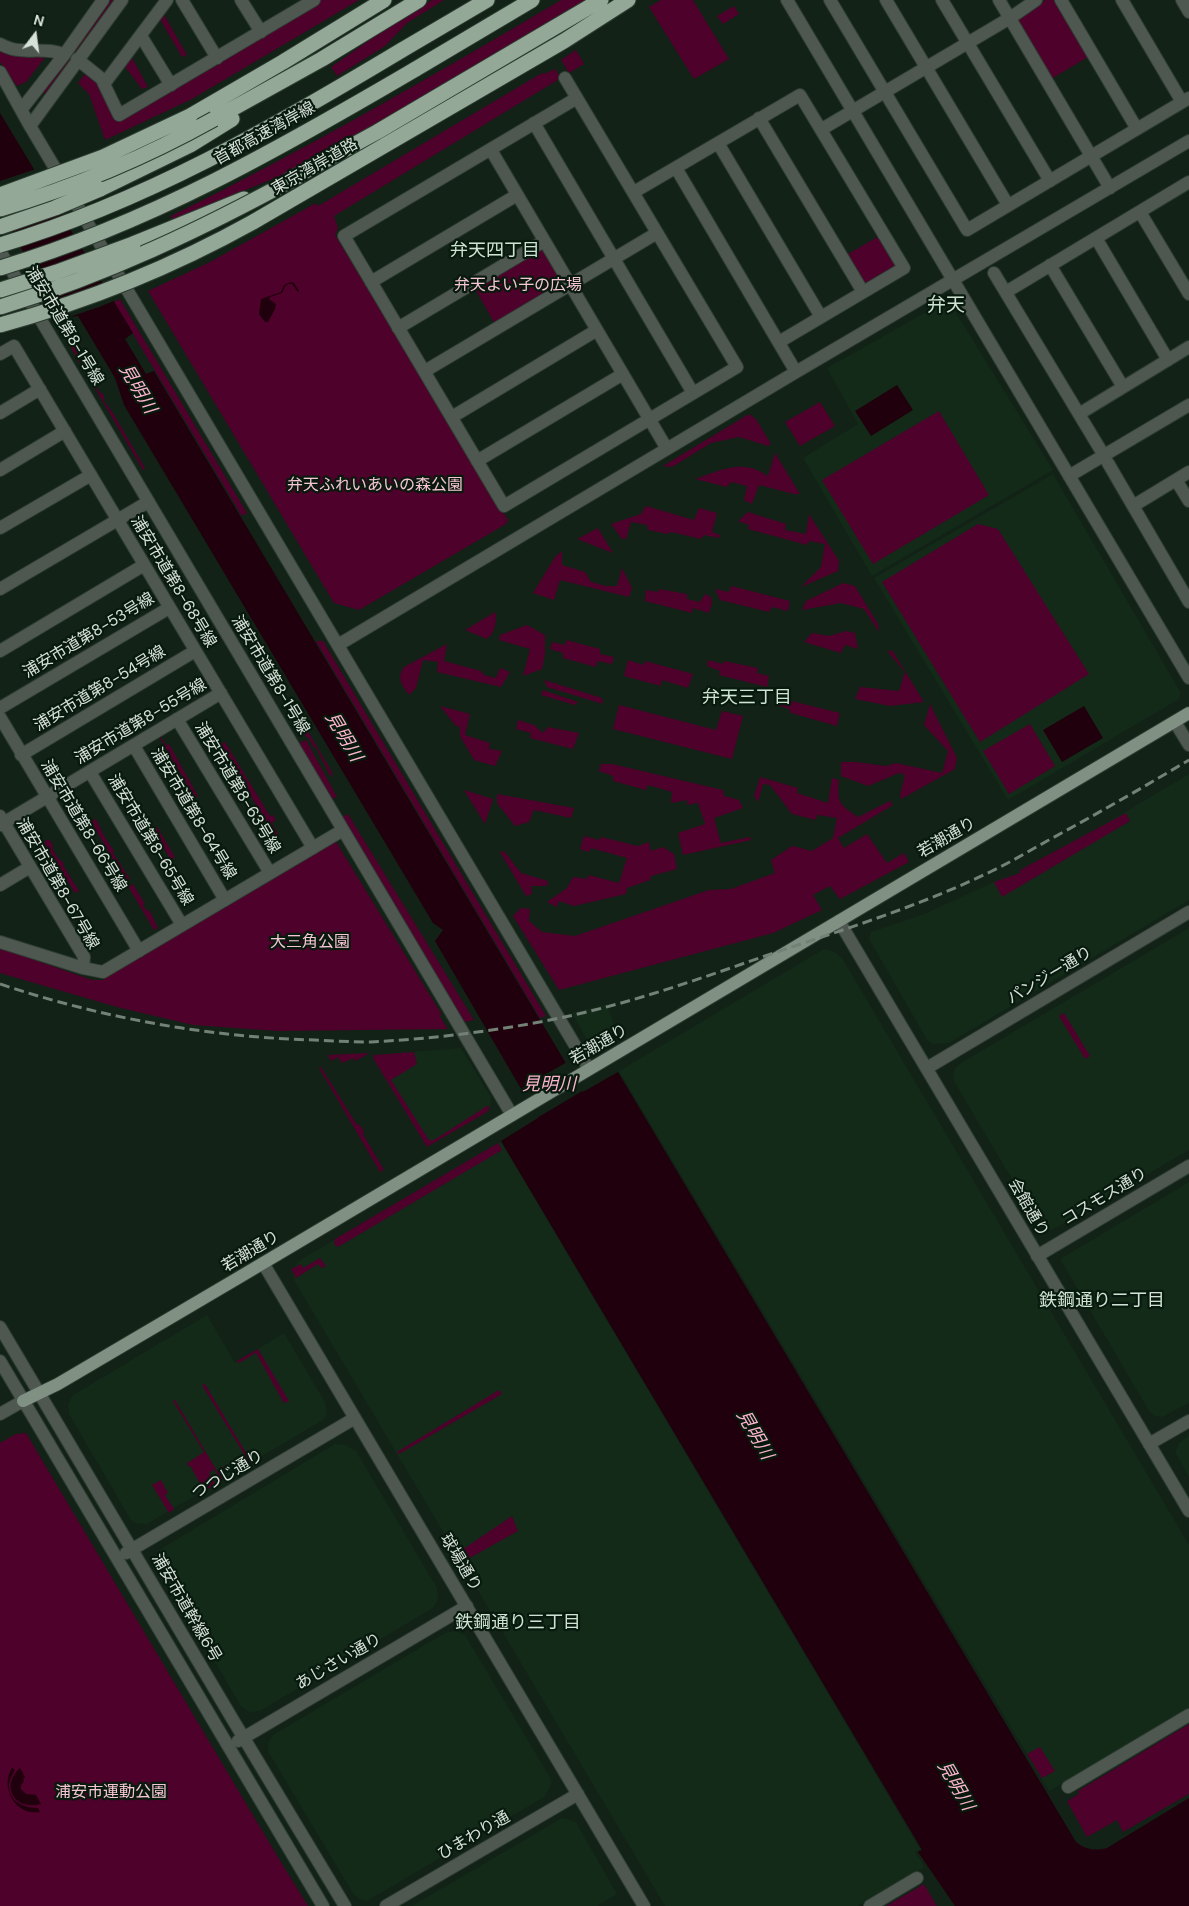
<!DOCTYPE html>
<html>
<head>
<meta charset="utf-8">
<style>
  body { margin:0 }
  #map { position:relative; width:1189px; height:1906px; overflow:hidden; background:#122216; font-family:"DM Sans",sans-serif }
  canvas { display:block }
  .north { position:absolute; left:10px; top:10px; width:50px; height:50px; -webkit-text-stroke:4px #08190d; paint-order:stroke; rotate:15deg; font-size:14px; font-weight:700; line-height:20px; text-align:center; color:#d6e1d8 }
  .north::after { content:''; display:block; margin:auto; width:18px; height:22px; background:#d6e1d8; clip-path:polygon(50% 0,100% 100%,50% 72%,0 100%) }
</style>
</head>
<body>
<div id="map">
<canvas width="1189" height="1906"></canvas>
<div class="north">N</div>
</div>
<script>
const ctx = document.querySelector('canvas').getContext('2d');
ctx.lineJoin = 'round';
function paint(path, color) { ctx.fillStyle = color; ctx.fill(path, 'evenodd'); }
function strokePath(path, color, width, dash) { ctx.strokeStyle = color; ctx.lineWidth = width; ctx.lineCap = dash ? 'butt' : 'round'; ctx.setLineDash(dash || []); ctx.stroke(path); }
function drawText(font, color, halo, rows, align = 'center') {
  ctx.font = font + ' "DM Sans","Noto Sans JP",sans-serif'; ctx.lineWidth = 4.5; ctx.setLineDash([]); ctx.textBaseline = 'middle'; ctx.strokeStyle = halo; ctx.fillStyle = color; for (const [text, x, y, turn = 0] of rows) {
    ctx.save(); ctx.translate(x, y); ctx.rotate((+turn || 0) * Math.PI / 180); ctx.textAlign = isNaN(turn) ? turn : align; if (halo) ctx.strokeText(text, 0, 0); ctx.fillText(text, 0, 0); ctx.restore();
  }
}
const built = new Path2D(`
  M944,302L950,303L1053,470L872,576L803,458L858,424L827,368Z
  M1053,474L1181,693L1179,699L1008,800L874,578Z
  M1189,774V900L949,1043L933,1044L927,1040L869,939L871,932L924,914L1005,877L1009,878L1020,873V870L1073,843Z
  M1189,928V1150L1058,1227L1050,1230L1044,1228L1038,1223L955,1083L953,1075L955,1068L961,1063Z
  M824,949L835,952L842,958L1189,1545V1709L1049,1791L619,1071Z
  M607,1004L617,1034L595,1045L591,1044L588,1042L572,1013Z
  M461,1048L491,1097L490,1107L487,1112L427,1147L373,1058L374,1055Z
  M501,1142L920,1849L915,1852L925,1867L857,1906H665L294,1280L293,1272L297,1262Z
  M1189,1182V1403L1162,1417L1155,1416L1149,1411L1060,1259Z
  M207,1315L235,1363L284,1333L325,1402L327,1414L323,1420L147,1524L136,1523L131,1520L69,1414L68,1404L73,1395Z
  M1189,1435V1477L1175,1452L1179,1443Z
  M335,1444L346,1445L356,1451L437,1588L438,1600L433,1608L260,1711L250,1712L241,1706L157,1564L156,1555L164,1547Z
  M455,1631L465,1635L551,1779V1785L544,1797L367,1901L362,1900L354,1895L269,1753L268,1744L273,1735L445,1633Z
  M562,1818L576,1822L617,1894L597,1906H412Z`);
const green = new Path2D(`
  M111,0H116L45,94L42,92Z
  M321,0H359L192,99L105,140L89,94L78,83L87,71L101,86L118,120Z
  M432,0H444L407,23L385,46L337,76L331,67L384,30Z
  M561,0H597L292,171L172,220L171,216C305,150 433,76 561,0Z
  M661,0H693L729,59L694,79L649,7Z
  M1046,0H1057L1091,55L1053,78L1016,18Z
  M734,6L739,14L723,24L717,16Z
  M163,13L187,55L182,57L160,19Z
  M576,50L584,64L569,73L561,60Z
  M4,51L46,56L26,82L17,86L0,62V52Z
  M131,56L148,87L142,89L126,68L125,65Z
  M555,69L561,78L334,216L338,228L335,235L508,520L506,524L359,610L334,603L148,291L210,262L316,203L318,206L542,73L544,74Z
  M881,235L898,265L866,284L848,254Z
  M540,248L544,249L562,279L561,284L495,324L474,287Z
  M120,299L247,513L242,516L114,302Z
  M60,329L75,346L80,361L87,375L94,381L98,391L104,395V401L113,413L145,468L143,470Z
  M820,402L835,426L800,446L785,422Z
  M939,411L989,495L873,564L822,480Z
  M749,414L756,419L771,444L768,446L739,437L711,443L672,467L663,466Z
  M775,453L800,494H794L759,485L752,504L744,500L747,486L731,482L727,487L695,479C721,470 743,458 768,476Z
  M646,506L694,520L699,508L717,513L712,532L720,535L719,538L704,535L701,539L671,532L668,534L648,530L647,525L631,522L626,539H622L611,524L641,514Z
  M748,512L786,524L785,530L806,534L809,514L839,561L838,571L801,587L821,567L825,544L809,541L807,545L748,529L749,525L738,521Z
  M978,524L998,529L1089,674L980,742L882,582Z
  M598,528L613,553L577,539Z
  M562,551V565L585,572L591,582L606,586H617L622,568L632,588L629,597L560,580L554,600L533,593L555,557Z
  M843,583L855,586L878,624L879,632L864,609L841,603L802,610L806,601Z
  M731,586L790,601L788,611L772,607L769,612L720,600L715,589L729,592Z
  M659,589L687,594V599L700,602L705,594L711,597L712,603L709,613L693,608L692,613L645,601L646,590L658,592Z
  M495,612C498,621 494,634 487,639L465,630Z
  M527,625L545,635V654L542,669L523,676L530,649L499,640L500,635Z
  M846,631L855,633L858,649L845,645L841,653L804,642L812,633L829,636Z
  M566,640L600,649V654L614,657L612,664L597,661L596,667L563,658V653L550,649L552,642L565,645Z
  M316,641H323L546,1016L540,1018Z
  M447,644L444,661L481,671L484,675L496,678L500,668L510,672L501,687L437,672L438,662L423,660L416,688L409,695C402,685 396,678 404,667Z
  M892,650L924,702L890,706L855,699L860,687L899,691L905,672L888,652Z
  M628,660L644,665L645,661L693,674L688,688L662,680L661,686L624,676Z
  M708,660L723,664L724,661L758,668L757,673L769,676L767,687L719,675L720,671L707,666Z
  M544,680L602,698L603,704L547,687Z
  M543,690L578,702L575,705L541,695Z
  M779,698L840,713L837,726L791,713L789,709L777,705Z
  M930,704L957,758L955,769L901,799L900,795L905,775L899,773L868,786L841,776V762H856L886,766L896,763L942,773L948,751L924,725Z
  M619,705L716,730L722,711L743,716L732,759L613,729Z
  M440,706L470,714L465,735L490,743L489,749L502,751L495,766L474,760L460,736V727L456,726Z
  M518,720L534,725L543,733L548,727L579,733L573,749L530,738L531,733L516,729Z
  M1030,724L1055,766L1009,794L983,751Z
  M306,728L333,774L330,776L316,748H314L309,739L300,731Z
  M161,737L166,745L169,744L198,796L195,798L160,738Z
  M306,740L337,797L332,799L299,743Z
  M225,742L270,816L273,815L276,820L272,823L278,834L275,836L222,748L220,744Z
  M601,764H612L723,790L724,796L739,800L743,808L714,818L721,843L750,837L751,840L683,855L678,833L705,824L698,803L687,805V800L671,803L672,792L648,785L646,790L613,781V776L599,771Z
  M760,777L798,788L797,793L828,803L832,778L839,780C837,803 839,804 858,817L890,801L893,805L838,838L844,848L867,834L887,863L904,853L909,862L840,899L830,886L813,895L822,910L773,933L559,990L513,916L521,908L530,909L529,921L542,932L575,936L709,890L731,889L775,873L771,860L792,846L812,851L833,838L837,818L817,815L816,820L792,814L770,785L763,784L758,802L754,796Z
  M464,790L493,799L485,824Z
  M497,794L574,808L571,818L534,810L529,822L515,826L497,803Z
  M1126,813L1130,821L1002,897L994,882L1020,873V870Z
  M348,814L474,1020L464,1022L342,817Z
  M96,819L104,836L114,851L113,853L130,879L125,881L91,821Z
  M157,827L175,857L171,860L153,829Z
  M584,836L599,840L601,837L638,846L649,842L651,851L663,847L674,854L677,869L651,876L650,880L627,888L626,894L574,906L559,901L557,907L547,902L567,888L573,877L587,879L589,875L619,883L627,858L591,848L589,852L580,849Z
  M47,840H50L53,846L52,848L59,860H61L64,864L63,865L79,891L75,893L44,842Z
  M335,840L442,1015H439L448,1029L278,1031L193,1025L117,1007L0,973V948L92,980H104L105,977Z
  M504,851L521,873L548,881L547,886H531L532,894L526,896L500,852Z
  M133,884L145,904L143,905L147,911L149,910C153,916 154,921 158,928L154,930L128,886Z
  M1064,1013L1090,1056L1085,1059L1059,1016Z
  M414,1052L417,1064L391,1080L429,1140H434L487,1106L490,1107L487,1112L427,1147L373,1058L374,1055Z
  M370,1053L355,1061L353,1058L342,1063L338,1057L331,1061L328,1055Z
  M321,1067L357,1125L359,1124L364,1131L363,1134L384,1170L380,1172L319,1068Z
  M498,1143L502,1150L338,1247L335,1245L334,1243L335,1239Z
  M320,1258L326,1266L321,1268L318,1264L296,1278L291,1269L301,1264L303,1268Z
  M258,1349L289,1401L284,1403L256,1353L239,1363L237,1361Z
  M205,1384L246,1453H248L254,1462L250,1464L202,1385Z
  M499,1390L502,1394L399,1454L397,1452Z
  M175,1400L217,1471L226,1465L228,1468L220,1472L224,1479L221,1481L214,1469L209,1473L216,1484L204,1491L191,1467L186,1464L204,1452L173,1401Z
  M26,1433L279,1859L308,1906H0V1443L16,1434Z
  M161,1480L168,1493L165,1495L174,1509L169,1513L152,1485Z
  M512,1516L518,1531L466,1560L462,1550Z
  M1189,1724V1794L1123,1832L1117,1820L1087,1837L1067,1801L1079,1794L1078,1791Z
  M1040,1747L1055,1771L1042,1778L1027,1754Z
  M924,1884L937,1906H886Z`);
const water = new Path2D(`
  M0,113L133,333L125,339L146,374L154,371L583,1092L618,1072L1076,1842C1086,1850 1095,1851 1107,1848L1189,1798V1906H955L918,1852L922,1850L501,1141L538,1118L435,941L443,930L433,923L124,405L115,378L78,316L63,318L0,213Z
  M291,282L294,283L299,291L298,292L292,284C285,283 285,288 282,293L270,297L269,299L276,304L275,309L268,322H265L259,314L261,299L281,292L284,285Z
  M897,385L913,410L871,436L855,411Z
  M1084,706L1103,738L1062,762L1043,730Z
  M12,1768L15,1770C0,1792 15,1808 38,1808L40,1812C14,1816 0,1786 12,1768Z
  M20,1768L25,1777L23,1779L24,1781L21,1785V1789L26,1794L36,1795L41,1804C14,1811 0,1786 20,1768Z`);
const pier = new Path2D(`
  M36,169L47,186L0,202V181Z
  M105,283L116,300L99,307L61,320L51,303Z
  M567,1062L584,1090L537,1118L520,1089Z`);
const minor = new Path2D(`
  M167,0L104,84L119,115L314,0
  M182,0L217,58
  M241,0L261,32
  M787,0L1189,678
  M830,0L967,230L1189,98
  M886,0L1008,205
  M942,0L1050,181
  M999,0L1110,188
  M1061,0L1137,129
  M1122,0L1182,102
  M1182,0L1189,12
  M141,36L171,85
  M0,44C6,47 13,50 20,50C33,52 52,48 64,55
  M77,59L102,79L104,84
  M0,72L30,126L589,1069
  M565,78L737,367L504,506L344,236L577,98
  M21,110L64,55L103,0
  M759,118L863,292
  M534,123L693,393
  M30,126L122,0
  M822,129L1010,18L1036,0
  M718,143L821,317
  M491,150L667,449
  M676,168L796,372
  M634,192L800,95L904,268L779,342
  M1140,212L1189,294
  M1096,238L1168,360
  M0,251L512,1115
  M1050,265L1123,387
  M994,273L1100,449
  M371,282L517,195
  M1006,292L1189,182
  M398,328L544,241
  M0,354L14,346L313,848
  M425,371L657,233
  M0,413L40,389
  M1079,414L1189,347
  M452,417L597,330
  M477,461L623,374
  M1108,463L1189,602
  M0,470L65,431
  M1069,476L1189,405
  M1176,480L1189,501
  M1133,506L1189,472
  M0,528L91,475
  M0,589L148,502
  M338,645L796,372L1189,141
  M0,651L144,565
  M0,708L169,608
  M0,717L139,951
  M177,719L270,873
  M1175,722L1189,745
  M134,746L225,900
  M21,755L195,651
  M90,772L182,925
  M0,816L84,957L83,968
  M0,825L221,693
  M0,885L30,867
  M839,921L1189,1511
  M0,942L83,968L103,972L343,830
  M927,1068L1189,912
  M1037,1256L1189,1166
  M263,1263L644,1906
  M0,1327L233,1720L345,1906
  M0,1361L323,1906
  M0,1414L23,1401
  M1149,1444L1189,1421
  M126,1553L355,1418
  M238,1741L467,1606
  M1068,1787L1189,1715
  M386,1906L578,1794
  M870,1906L917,1878`);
const major = new Path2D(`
  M23,1401L58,1384L238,1278L1189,713`);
const highway = new Path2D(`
  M402,50L487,0
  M414,70L532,0
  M190,116L283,62L384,0
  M214,119L322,59L419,0
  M289,180L377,132L601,0
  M100,189L190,145L232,119
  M253,222L564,41L628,0
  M133,244L244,199`);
const rail = new Path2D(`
  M0,984C102,1018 207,1037 314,1040C333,1041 352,1042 371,1042C429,1039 488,1032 545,1021C619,1007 691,982 762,957C839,931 918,907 992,871C1011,862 1029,851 1047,841C1095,815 1142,788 1189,760`);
const highwayBridge = new Path2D(`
  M0,195L103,157L190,116
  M0,209C75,187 146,157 214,119
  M0,227L55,208L100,189
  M0,245C144,202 274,127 402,50
  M0,268C150,223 281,148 414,70
  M0,290L57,272L133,244
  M0,307C106,275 202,229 299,176
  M0,325C88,301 174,266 253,222`);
const streetNames = [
  ["首都高速湾岸線",265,134,-29],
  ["東京湾岸道路",315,167,-30],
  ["浦安市道第8-1号線",64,326,59],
  ["浦安市道第8-68号線",173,582,59],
  ["浦安市道第8-53号線",89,636,-31],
  ["浦安市道第8-1号線",270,675,59],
  ["浦安市道第8-54号線",100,689,-31],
  ["浦安市道第8-55号線",141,722,-31],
  ["浦安市道第8-63号線",237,788,59],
  ["浦安市道第8-64号線",193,814,59],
  ["浦安市道第8-66号線",83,826,59],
  ["若潮通り",947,838,-30],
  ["浦安市道第8-65号線",150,840,59],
  ["浦安市道第8-67号線",57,884,60],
  ["パンジー通り",1050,976,-31],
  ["若潮通り",599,1045,-30],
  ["コスモス通り",1105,1197,-31],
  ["会館通り",1028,1208,60],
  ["若潮通り",251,1252,-31],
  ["つつじ通り",228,1475,-31],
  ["球場通り",460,1563,59],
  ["浦安市道幹線6号",186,1608,60],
  ["あじさい通り",339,1662,-30],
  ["ひまわり通",474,1836,-30]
];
const parkNames = [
  ["弁天よい子の広場",518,286],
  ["弁天ふれいあいの森公園",375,486],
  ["大三角公園",310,943],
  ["浦安市運動公園",111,1793]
];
const neighbourhoodNames = [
  ["弁天四丁目",495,251],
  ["弁天三丁目",747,698],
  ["鉄鋼通り二丁目",1102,1301],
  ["鉄鋼通り三丁目",518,1623]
];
const waterNames = [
  ["見明川",137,389,59],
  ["見明川",343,737,59],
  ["見明川",549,1085],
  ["見明川",754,1435,60],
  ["見明川",955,1786,60]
];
const quarterNames = [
  ["弁天",946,306]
];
paint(built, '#132a19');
paint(green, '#4e012a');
paint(water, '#1f000c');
paint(pier, '#122216');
strokePath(minor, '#2d3d31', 14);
strokePath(major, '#2d3d31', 14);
strokePath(highway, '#2d3d31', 17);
strokePath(minor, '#4f5751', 12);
strokePath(major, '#809184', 12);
strokePath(highway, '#94a898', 15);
strokePath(rail, '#738176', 3, [10, 5]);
strokePath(highwayBridge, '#2d3d31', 17, []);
strokePath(highwayBridge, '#94a898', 15);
drawText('16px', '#d6e1d8', '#08190d', streetNames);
drawText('16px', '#f6c5d5', '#08190d', parkNames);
drawText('18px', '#cee3d2', '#08190d', neighbourhoodNames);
drawText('italic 18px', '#fbb3cd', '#08190d', waterNames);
drawText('19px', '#cee3d2', '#08190d', quarterNames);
</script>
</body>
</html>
